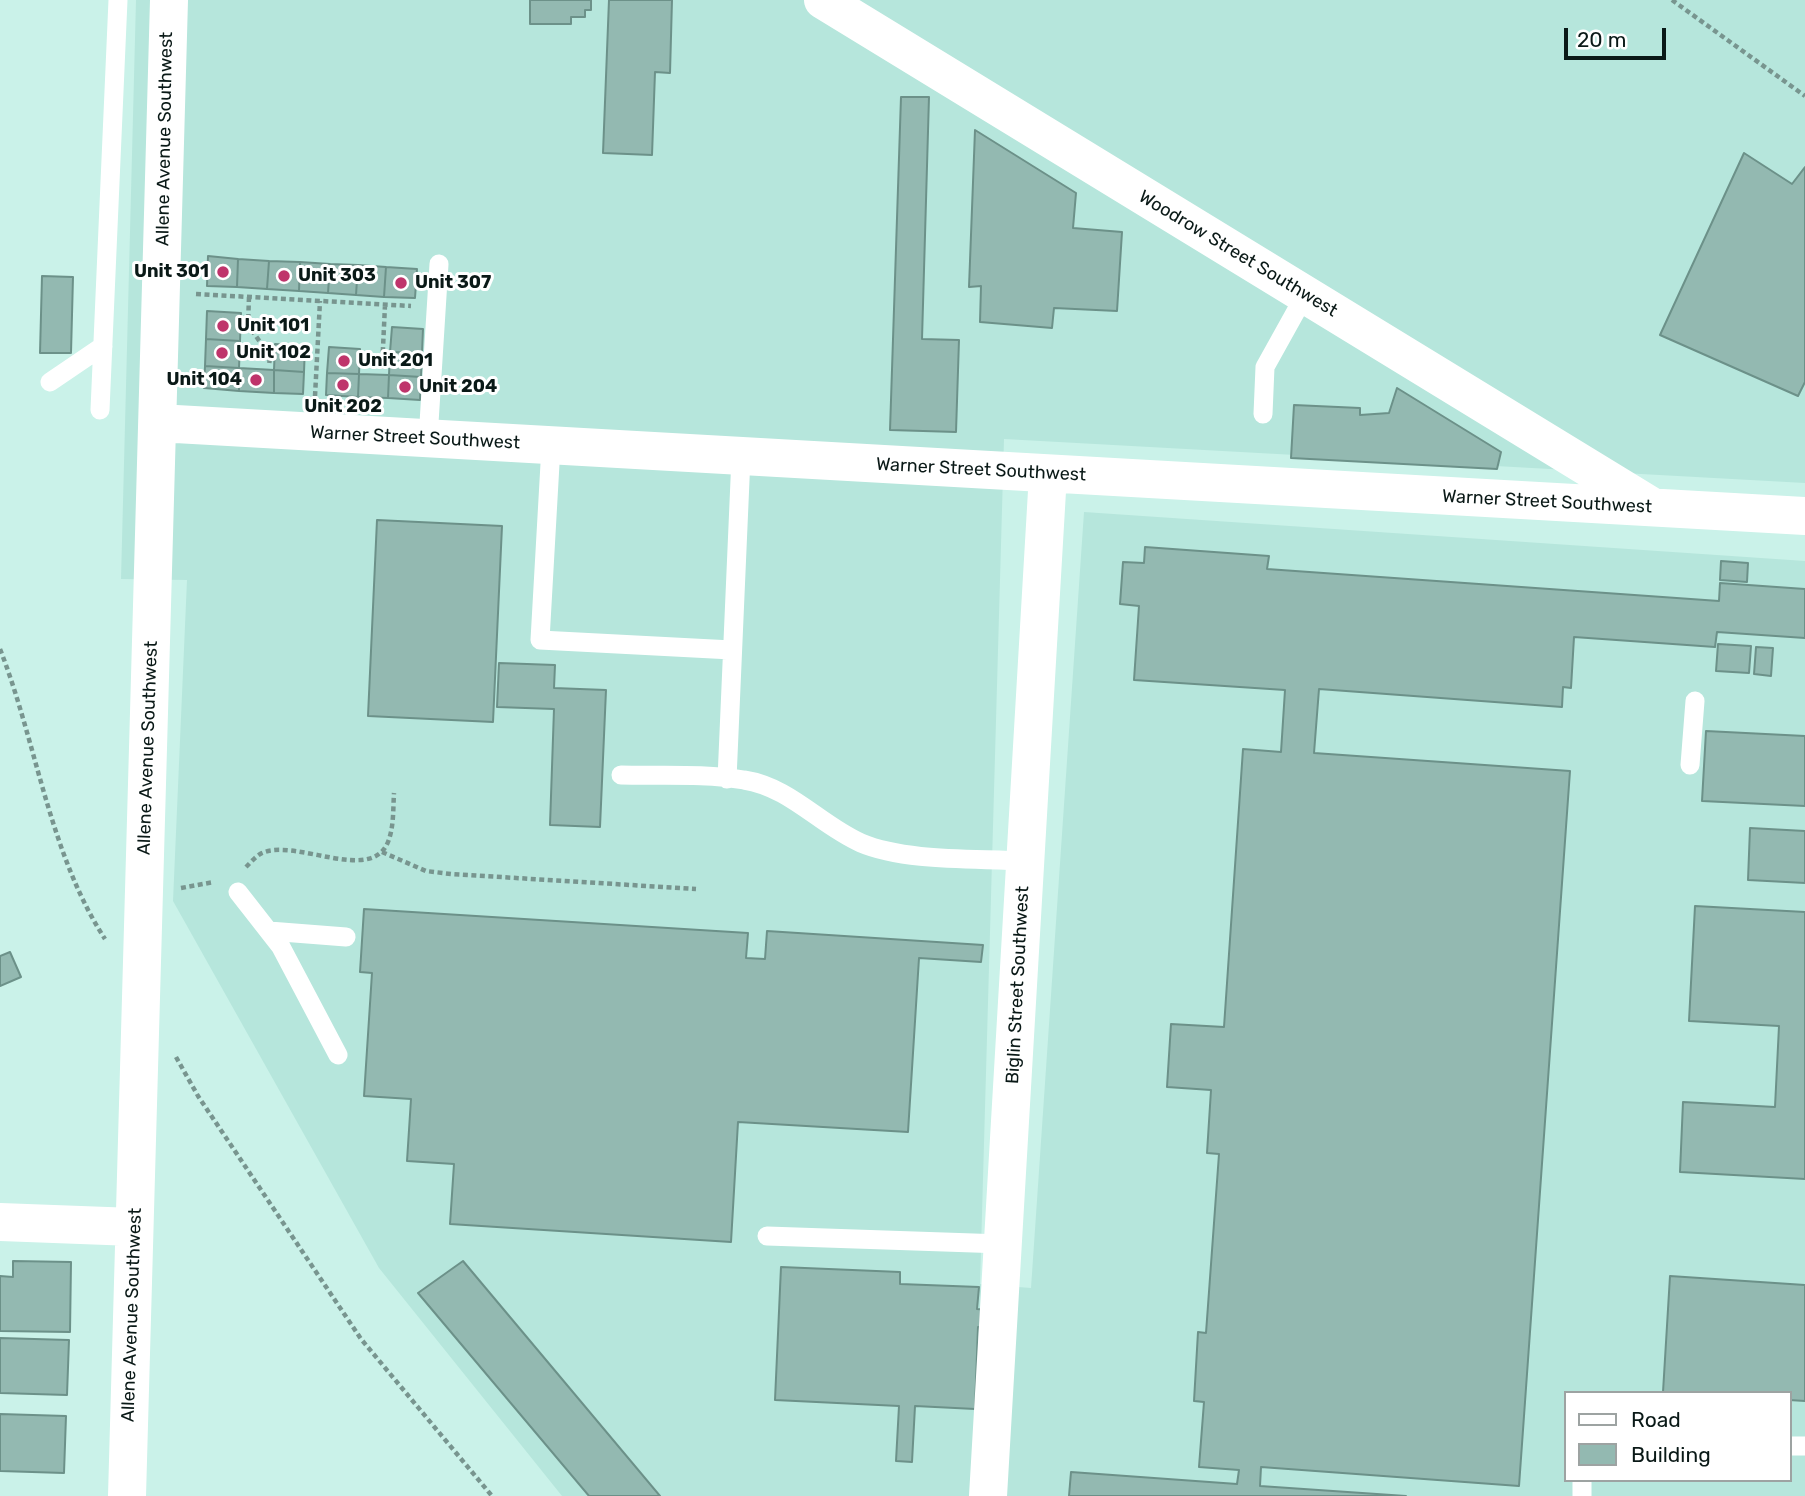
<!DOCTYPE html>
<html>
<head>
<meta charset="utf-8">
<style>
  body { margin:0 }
  #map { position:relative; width:1805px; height:1496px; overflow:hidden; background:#caf2e9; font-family:Rubik,sans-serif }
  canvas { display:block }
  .legend { position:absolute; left:1564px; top:1391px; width:228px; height:91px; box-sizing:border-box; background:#fff; border:2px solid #9da3a2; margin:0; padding:9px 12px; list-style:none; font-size:21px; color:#0a1917 }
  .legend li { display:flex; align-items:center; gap:14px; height:35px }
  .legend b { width:35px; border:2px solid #9da3a2 }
  .scale { position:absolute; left:1564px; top:28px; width:102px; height:32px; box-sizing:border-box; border:4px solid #0a1917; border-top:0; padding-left:9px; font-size:21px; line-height:24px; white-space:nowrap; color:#0a1917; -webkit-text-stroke:5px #fff; paint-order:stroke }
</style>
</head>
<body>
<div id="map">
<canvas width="1805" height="1496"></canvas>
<ul class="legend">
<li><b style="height:9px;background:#fff"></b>Road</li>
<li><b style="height:19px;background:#93b9b1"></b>Building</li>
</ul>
<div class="scale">20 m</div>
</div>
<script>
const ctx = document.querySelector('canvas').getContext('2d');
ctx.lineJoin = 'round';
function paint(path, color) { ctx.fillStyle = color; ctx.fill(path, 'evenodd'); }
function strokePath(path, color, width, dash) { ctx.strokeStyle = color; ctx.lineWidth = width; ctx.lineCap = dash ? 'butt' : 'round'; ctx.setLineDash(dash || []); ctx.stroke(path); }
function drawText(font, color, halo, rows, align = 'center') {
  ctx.font = font + ' Rubik,sans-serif'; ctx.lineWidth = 6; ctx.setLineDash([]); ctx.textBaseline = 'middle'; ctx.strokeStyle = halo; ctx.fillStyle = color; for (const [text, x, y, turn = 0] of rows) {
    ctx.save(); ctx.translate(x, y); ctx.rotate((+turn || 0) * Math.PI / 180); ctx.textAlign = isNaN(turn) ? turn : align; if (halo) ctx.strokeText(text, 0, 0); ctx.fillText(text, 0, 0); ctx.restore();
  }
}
const built = new Path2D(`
  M136,0H1805V483L1004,439L980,1284L1031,1288L1084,512L1805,561V1496H562L379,1268L173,901L187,580L121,579ZM1565,1393H1789V1480H1565Z`);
const building = new Path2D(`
  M530,0H591V10H585V17H571V24H530Z
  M609,0H672L670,73L655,72L652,155L603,153Z
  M901,97H929L922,339L959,340L956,432L890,430Z
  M975,130L1076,193L1073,228L1122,232L1117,311L1054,308L1052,328L980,322L981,286L969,287Z
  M1744,153L1792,184L1805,167V382L1798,396L1660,335Z
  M208,256L238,259L237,287L207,286Z
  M238,259L269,261L267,289L237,287Z
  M269,261L300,262L299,291L267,289Z
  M300,262L330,264L328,293L299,291Z
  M330,264L358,265L356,295L328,293Z
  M358,265L386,267L384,297L356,295Z
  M386,267L417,269L415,298L384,297Z
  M42,276L73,277L71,353H40Z
  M207,311L241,313L240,341L206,339Z
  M392,327L423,329L422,353L390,352Z
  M206,339L240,341L239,368L205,366Z
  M275,344L305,346L304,372L274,370Z
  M329,347L360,349L359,374L327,373Z
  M390,352L422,353L421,377L389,375Z
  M205,366L239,368V391L204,388Z
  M239,368L274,370V393L239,391Z
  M274,370L304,372L303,394L274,393Z
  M327,373L359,374L358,397L326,395Z
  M359,374L389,375L388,398L358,397Z
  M389,375L421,377L420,400L388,398Z
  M1397,388L1501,452L1497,469L1291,458L1294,405L1360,408V415L1389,413Z
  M377,520L502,526L493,722L368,716Z
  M1145,547L1269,556L1267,569L1719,601L1720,583L1805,589V638L1717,632L1715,647L1574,637L1571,688L1563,687L1562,707L1319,689L1314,753L1570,771L1519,1486L1261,1467L1260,1486L1406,1496H1069L1071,1472L1237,1484L1239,1470L1199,1467L1204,1402L1194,1401L1198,1332L1206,1333L1219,1154L1207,1153L1211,1090L1167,1087L1171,1024L1224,1027L1243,749L1281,752L1285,690L1134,680L1139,606L1120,604L1123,562L1144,563Z
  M1721,561L1748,563L1747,582L1720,580Z
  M1718,644L1751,646L1749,673L1716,671Z
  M1756,647L1773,648L1771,676L1754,674Z
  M499,663L555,665L554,688L606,690L600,827L550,825L554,709L497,707Z
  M1706,731L1805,736V806L1702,801Z
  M1750,828L1805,831V883L1748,880Z
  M1695,906L1805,912V1179L1680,1172L1683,1102L1775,1107L1779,1026L1689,1021Z
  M364,909L748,933L746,958L765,959L767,931L983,945L981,962L919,958L908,1132L738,1122L731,1242L450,1224L454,1164L407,1161L411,1099L364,1096L372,973L360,972Z
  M10,952L21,977L0,986V956Z
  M13,1261L71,1262L70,1332L0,1331V1276L13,1277Z
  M463,1261L660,1496H589L418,1293Z
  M781,1267L900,1272V1284L979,1287L977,1309L990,1310L989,1327H978L975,1409L915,1406L912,1462L896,1461L899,1406L775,1400Z
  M1670,1276L1805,1285V1401L1789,1400V1393L1663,1392Z
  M0,1338L69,1340L67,1395L0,1393Z
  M0,1414L66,1416L64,1473L0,1471Z`);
const path = new Path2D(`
  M1672,0L1805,96
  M196,294L411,306
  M249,297L248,325L270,356L269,366
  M382,369L385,305
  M315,396L320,301
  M0,649C37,744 49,853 105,939
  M382,852L426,871L451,874L696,889
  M246,867C251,862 256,856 262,853C296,838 371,884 388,842C394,827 393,809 394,793
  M181,888L214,882
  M176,1057L198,1096L361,1339L492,1496`);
const lane = new Path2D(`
  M50,382L103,346
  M100,410L118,0
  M1263,414L1265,367L1305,295
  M428,439L439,264
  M551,446L540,640L732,650
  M1690,765L1695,701
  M621,775C661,776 705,773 744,780C790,787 820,825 861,843C906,862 976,858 1025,861
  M727,779L741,457
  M238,892L281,947L338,1055
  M269,931L346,937
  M767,1236L1003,1244
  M1789,1446H1805
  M1582,1496V1480`);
const street = new Path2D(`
  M823,0L1651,506
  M158,423L1805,516
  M0,1222L134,1227
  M127,1496L169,0
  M988,1496L1048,474`);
const markers = [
  [223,272,7,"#bf346b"],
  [284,276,7,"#bf346b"],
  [401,283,7,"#bf346b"],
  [223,326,7,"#bf346b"],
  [222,353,7,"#bf346b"],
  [344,361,7,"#bf346b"],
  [256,380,7,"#bf346b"],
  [343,385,7,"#bf346b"],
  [405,387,7,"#bf346b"]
];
const streetNames = [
  ["Allene Avenue Southwest",165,139,-89],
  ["Woodrow Street Southwest",1238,254,31],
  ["Warner Street Southwest",415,438,3],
  ["Warner Street Southwest",981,470,3],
  ["Warner Street Southwest",1547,502,3],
  ["Allene Avenue Southwest",148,748,-88],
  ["Biglin Street Southwest",1018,985,-87],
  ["Allene Avenue Southwest",132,1315,-88]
];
const poiNames = [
  ["Unit 301",209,272,"right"],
  ["Unit 303",298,276],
  ["Unit 307",415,283],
  ["Unit 101",237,326],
  ["Unit 102",236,353],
  ["Unit 201",358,361],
  ["Unit 104",242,380,"right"],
  ["Unit 204",419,387],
  ["Unit 202",343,407,"center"]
];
paint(built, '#b6e6dc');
paint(building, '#93b9b1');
strokePath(building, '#6c9189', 2);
strokePath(path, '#78958f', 4.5, [5, 3.5]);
strokePath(lane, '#fff', 19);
strokePath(street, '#fff', 38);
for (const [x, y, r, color] of markers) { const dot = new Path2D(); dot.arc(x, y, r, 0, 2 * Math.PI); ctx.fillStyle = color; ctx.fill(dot); strokePath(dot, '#fff', 2.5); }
drawText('18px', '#0a1917', '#fff', streetNames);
drawText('bold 18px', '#0a1917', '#fff', poiNames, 'left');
</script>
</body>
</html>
